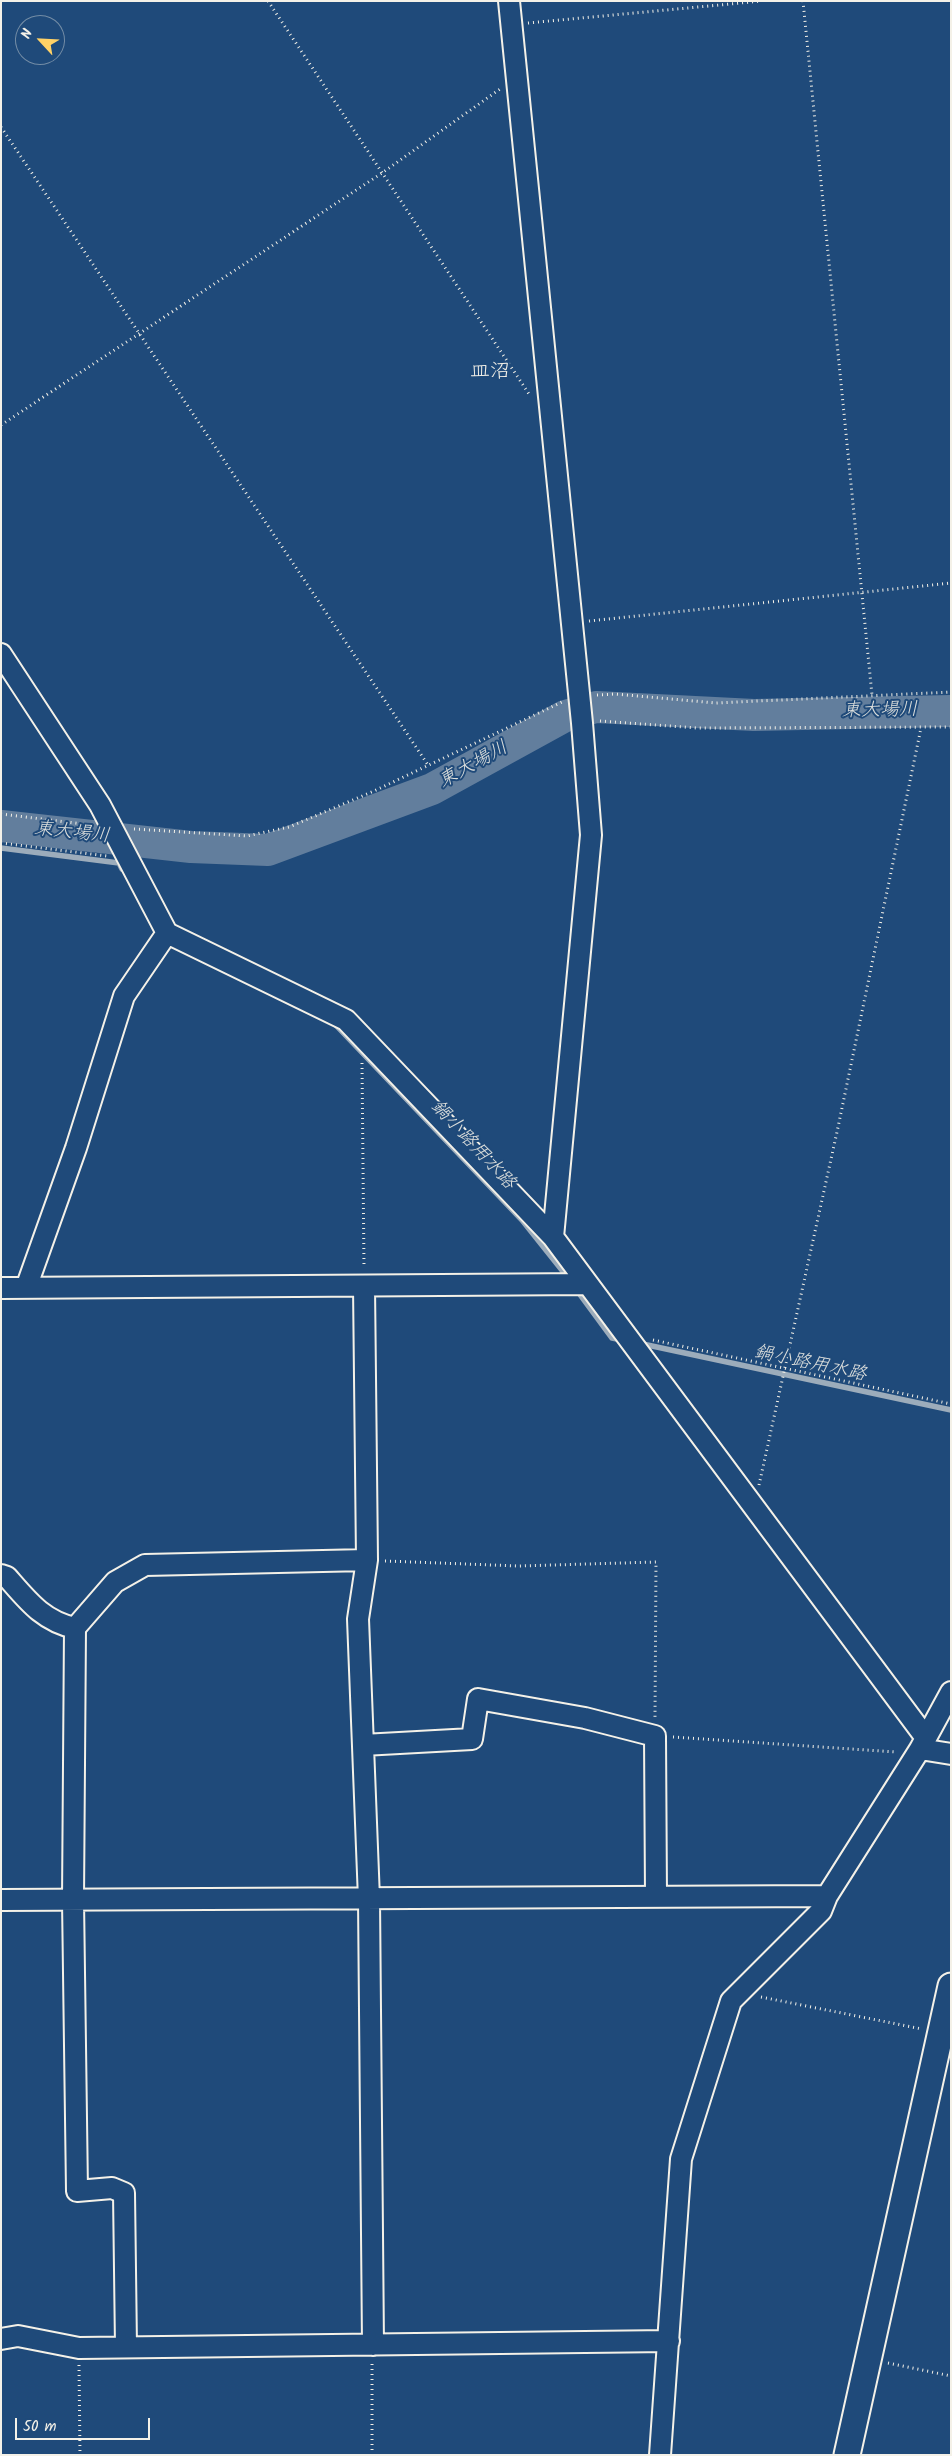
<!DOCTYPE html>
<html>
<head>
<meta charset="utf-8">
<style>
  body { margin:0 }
  #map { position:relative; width:952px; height:2456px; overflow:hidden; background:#1f4a7a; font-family:Kalam,sans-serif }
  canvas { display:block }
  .frame { position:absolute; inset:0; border:2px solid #f4f1e8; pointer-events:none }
  .north { position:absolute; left:15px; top:15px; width:50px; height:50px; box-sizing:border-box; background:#1f4a7a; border:1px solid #748da6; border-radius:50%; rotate:295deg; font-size:14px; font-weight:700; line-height:20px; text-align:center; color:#f4f1e8 }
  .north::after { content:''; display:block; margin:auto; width:18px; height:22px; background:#ffd166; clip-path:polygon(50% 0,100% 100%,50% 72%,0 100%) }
  .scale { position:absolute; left:15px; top:2418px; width:135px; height:22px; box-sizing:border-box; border:2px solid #f4f1e8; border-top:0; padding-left:6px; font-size:15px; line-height:18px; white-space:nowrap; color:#f4f1e8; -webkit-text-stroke:4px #1f4a7a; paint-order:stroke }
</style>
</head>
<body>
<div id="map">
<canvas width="952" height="2456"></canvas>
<div class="frame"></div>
<div class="north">N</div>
<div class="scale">50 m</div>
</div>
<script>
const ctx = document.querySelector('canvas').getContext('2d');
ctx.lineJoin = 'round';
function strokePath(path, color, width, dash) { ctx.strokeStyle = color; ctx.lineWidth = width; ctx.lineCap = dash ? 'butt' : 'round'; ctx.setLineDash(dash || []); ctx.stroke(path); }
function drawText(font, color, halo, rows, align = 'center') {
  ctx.font = font + ' Kalam,"Klee One",sans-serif'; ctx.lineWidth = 4; ctx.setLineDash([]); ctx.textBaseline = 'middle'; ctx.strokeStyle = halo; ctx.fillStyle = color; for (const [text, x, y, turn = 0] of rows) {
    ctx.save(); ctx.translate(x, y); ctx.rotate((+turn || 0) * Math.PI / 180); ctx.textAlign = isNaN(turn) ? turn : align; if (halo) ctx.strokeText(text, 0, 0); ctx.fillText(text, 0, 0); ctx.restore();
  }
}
const stream = new Path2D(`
  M1,848L119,863L122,869
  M334,1023L522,1220L569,1279
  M576,1289L612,1338L622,1340
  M638,1343L951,1410`);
const river = new Path2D(`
  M1,826L191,847L268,850L432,789L565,716L596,707L754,715L951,711`);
const path = new Path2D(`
  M268,1L529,394
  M803,1L872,695
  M528,23L762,1
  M1,127L428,765
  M1,425L382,173L500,89
  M589,621L951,583
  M597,695L615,694L716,703L951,692
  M600,721L697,728L951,727
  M1,814L91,825
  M134,829L247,836L289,827L374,791L562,702
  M1,843L107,856
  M362,1063L364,1267
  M653,1340L951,1404
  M759,1485L837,1132L921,728
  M385,1561L519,1566L656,1562L655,1718
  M673,1737L896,1752
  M761,1997L922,2029
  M888,2363L951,2376
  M79,2365L80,2455
  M372,2455V2363`);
const minor = new Path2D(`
  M509,1L582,723L591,835L553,1237
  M1,654L100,805L167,933L346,1020L553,1237L926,1738
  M364,1286L367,1560L358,1619L369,1899L373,2345
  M1,1288L588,1284
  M26,1288L76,1148L124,996L167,933
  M1,1575L7,1577C28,1601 43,1621 75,1628
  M363,1745L472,1739L478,1699L585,1718L655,1736L656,1896
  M920,1749L951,1754
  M1,1900L827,1896
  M1,2339L18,2336L79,2348L669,2341
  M126,2347L124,2193L112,2188L77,2191L73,1900L75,1628L115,1582L145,1565L367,1560
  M660,2455L681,2159L731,2001L821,1911L827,1896L920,1749L951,1692`);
const tertiary = new Path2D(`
  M847,2455L951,1986`);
const waterNames = [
  ["東大場川",880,712,-1],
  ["東大場川",474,766,-29],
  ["東大場川",72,834,6],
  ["鍋小路用水路",472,1146,47],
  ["鍋小路用水路",810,1365,12]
];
const quarterNames = [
  ["皿沼",490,374]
];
strokePath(stream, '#9cacbb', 5.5);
strokePath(river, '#627e9d', 32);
strokePath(minor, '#f4f1e8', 24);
strokePath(tertiary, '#f4f1e8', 29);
strokePath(path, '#f4f1e8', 3, [1, 4]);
strokePath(minor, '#1f4a7a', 20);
strokePath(tertiary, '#1f4a7a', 25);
drawText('italic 19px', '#dee0dd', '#1f4a7a', waterNames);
drawText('20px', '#f4f1e8', '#1f4a7a', quarterNames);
</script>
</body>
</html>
